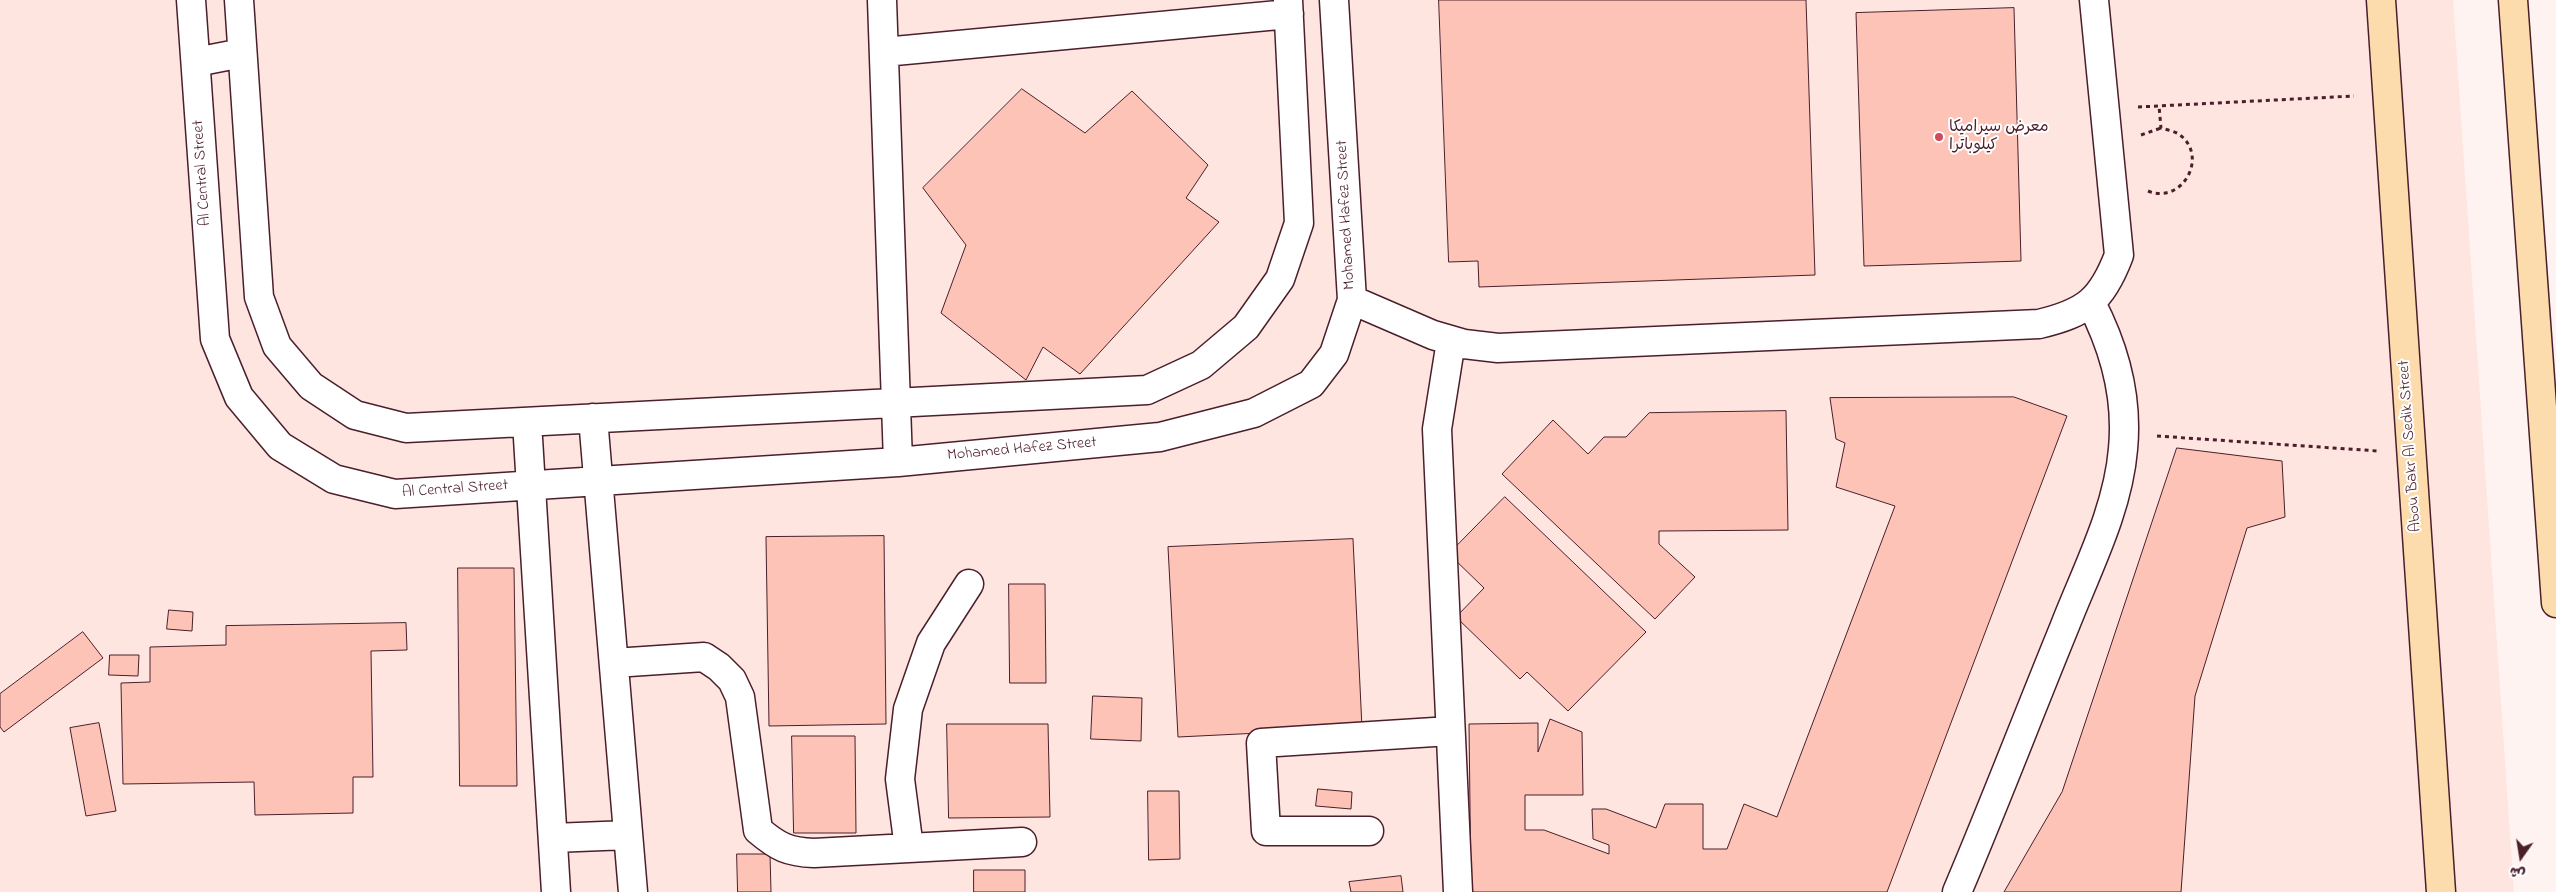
<!DOCTYPE html>
<html>
<head>
<meta charset="utf-8">
<style>
  body { margin:0 }
  #map { position:relative; width:2556px; height:892px; overflow:hidden; background:#fff3f1; font-family:"Indie Flower","Playpen Sans Arabic",sans-serif }
  canvas { display:block }
  .north { position:absolute; left:2496px; top:832px; width:50px; height:50px; -webkit-text-stroke:4px #fff; paint-order:stroke; rotate:193deg; font-size:14px; font-weight:700; line-height:20px; text-align:center; color:#4a1f2b }
  .north::after { content:''; display:block; margin:auto; width:18px; height:22px; background:#4a1f2b; clip-path:polygon(50% 0,100% 100%,50% 72%,0 100%) }
</style>
</head>
<body>
<div id="map">
<canvas width="2556" height="892"></canvas>
<div class="north">ش</div>
</div>
<script>
const ctx = document.querySelector('canvas').getContext('2d');
ctx.lineJoin = 'round';
function paint(path, color) { ctx.fillStyle = color; ctx.fill(path, 'evenodd'); }
function strokePath(path, color, width, dash) { ctx.strokeStyle = color; ctx.lineWidth = width; ctx.lineCap = dash ? 'butt' : 'round'; ctx.setLineDash(dash || []); ctx.stroke(path); }
function drawText(font, color, halo, rows, align = 'center') {
  ctx.font = font + ' "Indie Flower","Playpen Sans Arabic",sans-serif'; ctx.lineWidth = 4; ctx.setLineDash([]); ctx.textBaseline = 'middle'; ctx.strokeStyle = halo; ctx.fillStyle = color; for (const [text, x, y, turn = 0] of rows) {
    ctx.save(); ctx.translate(x, y); ctx.rotate((+turn || 0) * Math.PI / 180); ctx.textAlign = isNaN(turn) ? turn : align; if (halo) ctx.strokeText(text, 0, 0); ctx.fillText(text, 0, 0); ctx.restore();
  }
}
const built = new Path2D(`
  M0,0H2453L2514,892H0Z`);
const building = new Path2D(`
  M1439,0H1806L1815,275L1479,287L1478,261L1449,262Z
  M2014,8L2021,261L1864,266L1856,13Z
  M1022,89L1085,133L1132,91L1208,165L1186,198L1219,222L1080,374L1043,347L1026,380L941,313L966,245L923,188Z
  M2014,397L2067,416L1887,892H1471L1469,724L1538,723V752L1550,719L1582,732L1583,795H1525V830H1544L1609,854V845L1593,839L1592,809H1606L1656,828L1665,804H1703V849H1727L1744,804L1777,817L1895,506L1836,487L1845,443L1836,439L1830,398Z
  M1786,411L1788,530L1659,531V544L1695,577L1655,619L1502,474L1553,420L1588,454L1604,437H1626L1649,413Z
  M2177,448L2282,461L2285,517L2247,528L2195,696L2181,892H2004L2062,792Z
  M1505,497L1646,632L1568,711L1527,672L1520,679L1456,617L1484,588L1449,554Z
  M884,536L886,724L769,726L766,537Z
  M1353,539L1362,728L1178,737L1168,547Z
  M458,568H514L517,786H460Z
  M1009,584H1045L1046,683H1010Z
  M169,610L193,612L192,631L167,629Z
  M406,623L407,650L371,651L373,777H353V813L255,815L254,782L123,784L121,683L150,682V647L226,645V626Z
  M83,632L103,658L4,732L0,727V694Z
  M110,655H139L138,676L109,675Z
  M1093,696L1142,698L1141,741L1091,739Z
  M99,723L116,811L86,816L70,728Z
  M947,724H1048L1050,817L949,818Z
  M792,736H855L856,833H794Z
  M1318,789L1352,792L1351,809L1316,806Z
  M1148,791H1179L1180,859L1149,860Z
  M737,854H770L771,892H738Z
  M974,870H1025V892H974Z
  M1401,876L1403,892H1351L1349,882Z`);
const path = new Path2D(`
  M2138,107L2354,96
  M2141,135L2161,128
  M2148,191C2182,205 2209,157 2180,135C2175,131 2167,130 2161,128L2159,106
  M2157,436L2378,451`);
const minor = new Path2D(`
  M191,0L215,339L239,397L280,446L334,479L395,494L898,462L1160,437L1254,413L1311,384L1334,354L1352,300L1334,0
  M239,0L259,297L277,346L311,386L355,415L406,428L1147,390L1201,365L1246,327L1280,279L1299,223L1288,0
  M882,0L898,462
  M884,52L1289,14
  M196,62L242,53
  M1352,300L1433,335L1464,344L1498,348L2039,324C2086,313 2102,300 2119,255L2094,0
  M1451,341L1437,429L1458,892
  M593,418L633,892
  M527,422L556,892
  M614,663L704,657L719,667L732,680L740,697L758,830C778,847 788,852 814,853L1022,842
  M1369,831H1266L1261,743L1450,731
  M553,838L628,835
  M909,848L900,779L908,709L931,643L969,584
  M1957,892C1994,805 2028,716 2064,628C2086,571 2118,511 2123,449C2128,397 2115,349 2091,303`);
const major = new Path2D(`
  M2381,0L2441,892
  M2513,0L2556,603`);
const markers = [
  [1939,137,5,"#d1495b"]
];
const poiNames = [
  ["معرض سيراميكا",1949,128],
  ["كيلوباترا",1949,146]
];
const streetNames = [
  ["Al Central Street",203,173,-94],
  ["Mohamed Hafez Street",1347,215,-93],
  ["Abou Bakr Al Sedik Street",2411,446,-94],
  ["Mohamed Hafez Street",1022,450,-5],
  ["Al Central Street",455,490,-4]
];
paint(built, '#ffe5e0');
paint(building, '#fec3b7');
strokePath(building, '#4a1f2b', 1);
strokePath(minor, '#4a1f2b', 31);
strokePath(major, '#4a1f2b', 31);
strokePath(path, '#4a1f2b', 3, [4, 4]);
strokePath(minor, '#fff', 28);
strokePath(major, '#fcdcac', 28);
for (const [x, y, r, color] of markers) { const dot = new Path2D(); dot.arc(x, y, r, 0, 2 * Math.PI); ctx.fillStyle = color; ctx.fill(dot); strokePath(dot, '#fff', 2); }
drawText('16px', '#4a1f2b', '#fff', poiNames, 'left');
drawText('16px', '#4a1f2b', '#fff', streetNames);
</script>
</body>
</html>
